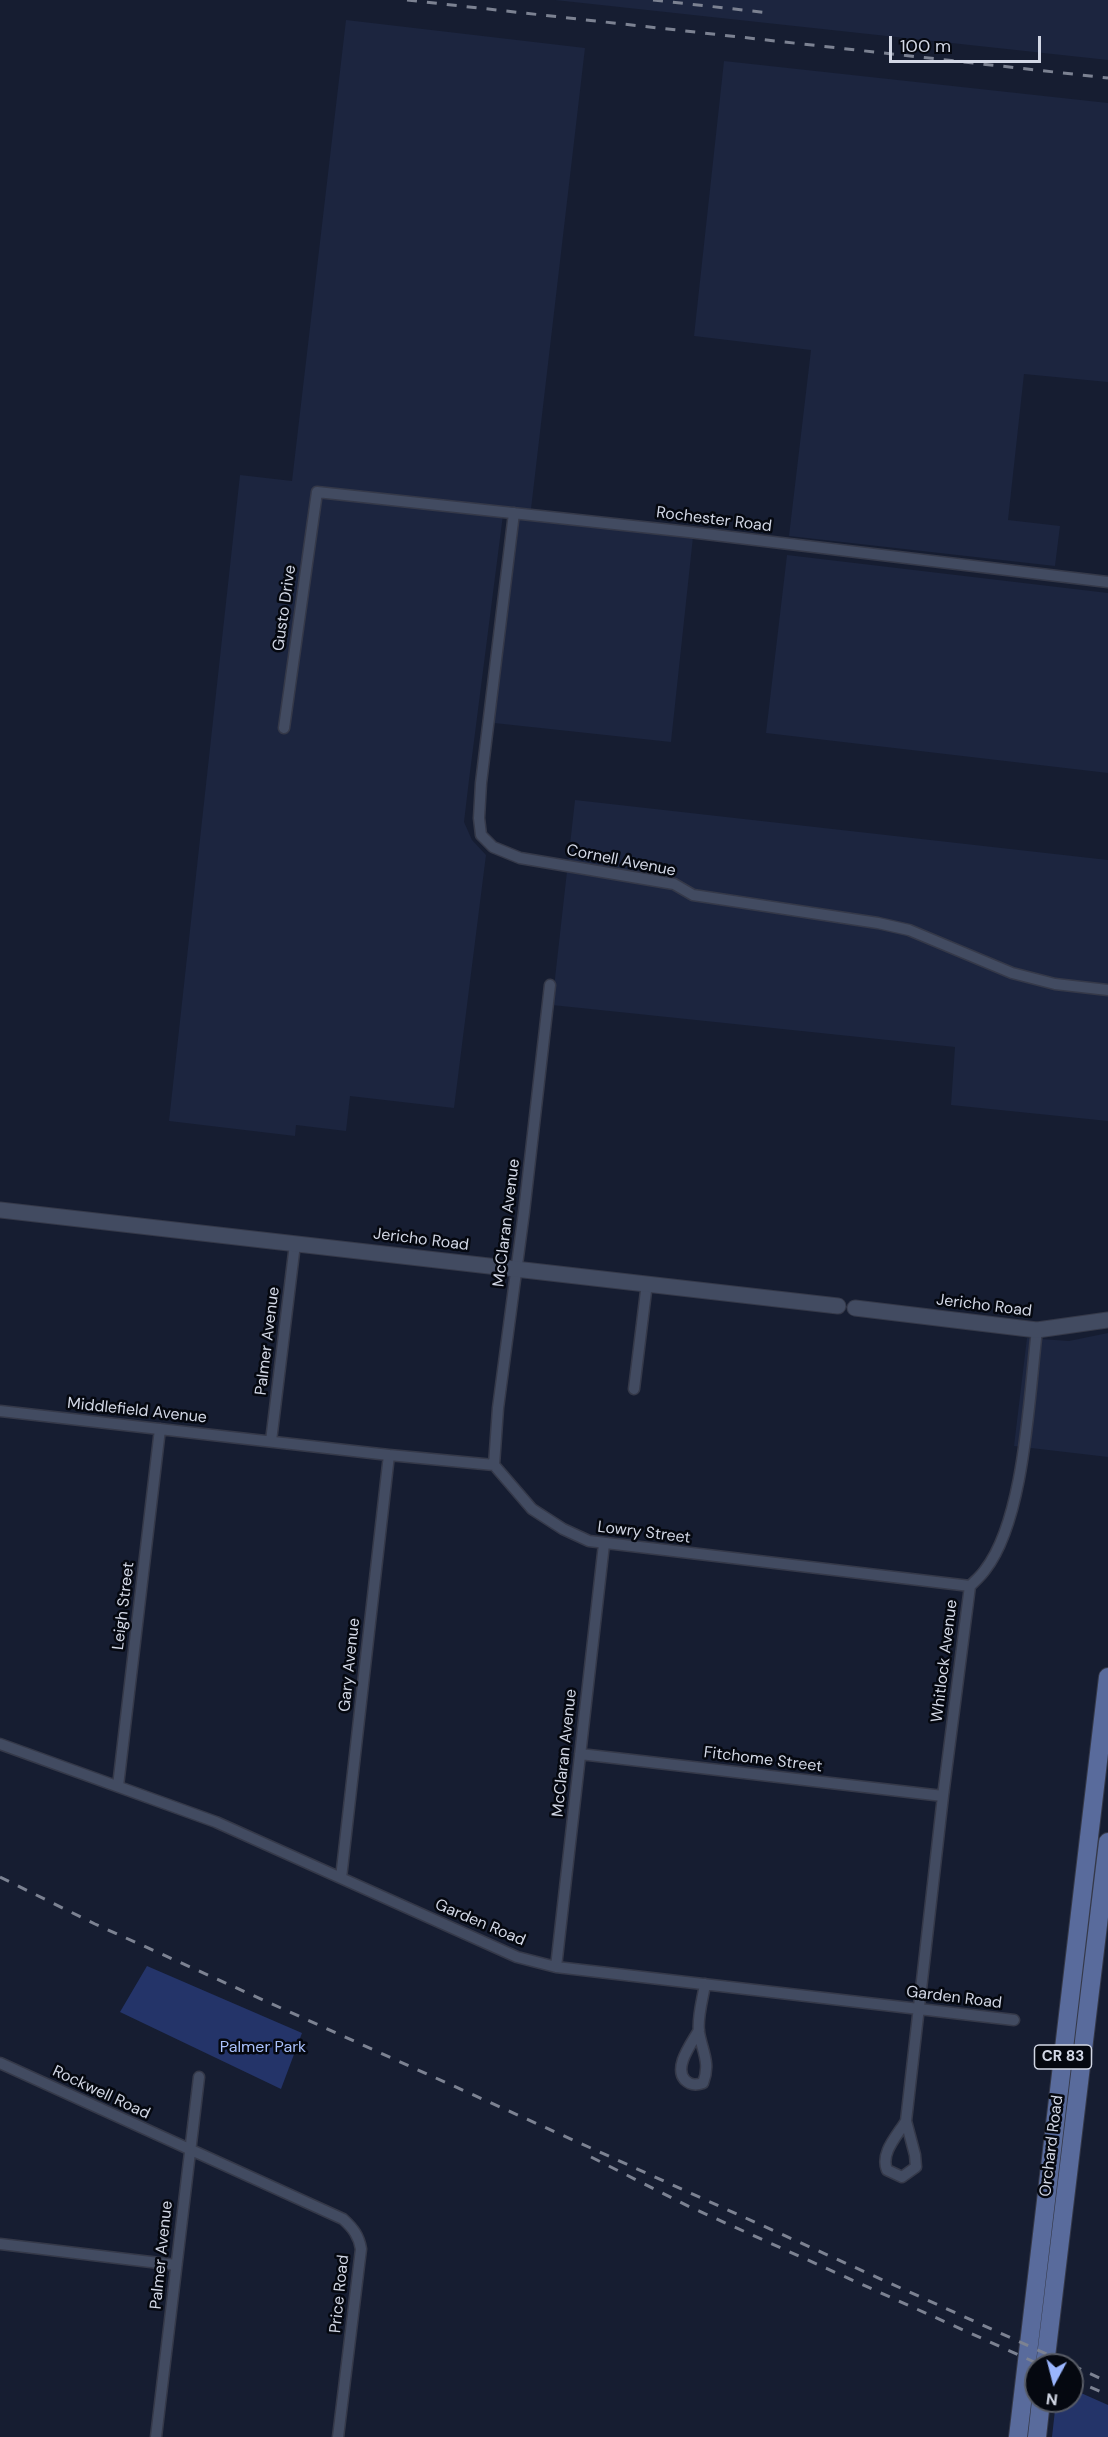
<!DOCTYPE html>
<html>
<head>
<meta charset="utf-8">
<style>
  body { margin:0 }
  #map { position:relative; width:1108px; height:2437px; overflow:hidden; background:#161d31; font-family:"DM Sans",sans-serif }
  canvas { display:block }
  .north { position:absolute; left:1024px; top:2353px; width:60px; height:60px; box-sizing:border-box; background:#050810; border:2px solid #575b65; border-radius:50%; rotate:187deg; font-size:16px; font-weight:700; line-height:24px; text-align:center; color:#d2d7e5 }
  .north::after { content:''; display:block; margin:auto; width:21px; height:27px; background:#9ab5fd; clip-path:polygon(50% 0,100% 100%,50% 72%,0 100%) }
  .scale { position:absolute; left:889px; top:36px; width:152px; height:27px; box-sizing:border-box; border:3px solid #d2d7e5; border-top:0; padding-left:8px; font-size:18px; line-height:21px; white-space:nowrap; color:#d2d7e5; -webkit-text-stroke:4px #050810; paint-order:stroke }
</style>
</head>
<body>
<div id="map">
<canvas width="1108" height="2437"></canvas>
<div class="north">N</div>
<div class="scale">100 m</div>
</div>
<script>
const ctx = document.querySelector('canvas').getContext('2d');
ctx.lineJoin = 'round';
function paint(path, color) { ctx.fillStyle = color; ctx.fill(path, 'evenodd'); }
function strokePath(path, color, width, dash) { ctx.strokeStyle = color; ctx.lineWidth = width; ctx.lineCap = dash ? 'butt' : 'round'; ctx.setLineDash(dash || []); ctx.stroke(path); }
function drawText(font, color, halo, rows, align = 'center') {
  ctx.font = font + ' "DM Sans",sans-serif'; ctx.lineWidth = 5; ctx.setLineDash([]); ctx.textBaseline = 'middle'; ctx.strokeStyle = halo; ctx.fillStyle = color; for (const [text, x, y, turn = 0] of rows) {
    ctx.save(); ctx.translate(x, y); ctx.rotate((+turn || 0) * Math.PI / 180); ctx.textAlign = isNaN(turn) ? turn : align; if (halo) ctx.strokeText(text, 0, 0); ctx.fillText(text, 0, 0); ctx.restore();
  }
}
const built = new Path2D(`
  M555,0H1108V60Z
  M346,20L585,48L531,509L504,507L469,780L464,822L472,840L486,855L454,1108L350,1096L346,1131L296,1125L295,1136L169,1121L240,475L292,481Z
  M724,61L1108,103V382L1024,374L1008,520L1060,526L1055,566L789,536L811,350L694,336Z
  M516,518L693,537L671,742L494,723Z
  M787,555L1108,593V773L766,733Z
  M575,800L1108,860V1121L951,1105L955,1047L552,1005Z
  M1108,1333V1457L1014,1446L1027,1338L1069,1341Z`);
const green = new Path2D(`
  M147,1966L302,2033L281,2089L120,2012Z
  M1072,2389L1108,2405V2437H1052L1056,2401H1072Z`);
const minor = new Path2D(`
  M514,513L481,783L479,818L481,835L493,847L520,858L674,884L693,895L878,923L909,930L1012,973L1055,984L1108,990
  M284,728L317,492L689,532L1108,582
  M634,1389L647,1283
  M0,1411L389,1455L494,1465L532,1509L563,1529L589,1541L970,1586
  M271,1441L295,1244
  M494,1465L498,1408L524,1212L550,985
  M0,1744L216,1822L517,1957L556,1967L1014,2020
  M580,1754L943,1796
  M118,1786L160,1429
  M341,1878L389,1455
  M556,1967L604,1544
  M699,2030C692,2043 673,2067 685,2080C691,2086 697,2085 703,2083C711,2063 702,2051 699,2032C697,2017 703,1998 705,1984
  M0,2063L343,2219C353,2228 359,2236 361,2249L338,2437
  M906,2121L915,2155L916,2167L902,2177L887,2170C880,2153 897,2136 906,2121L943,1796L970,1586C975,1581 981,1576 985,1570C1025,1519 1029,1395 1037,1330
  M0,2244L176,2265
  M156,2437L199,2077`);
const secondary = new Path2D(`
  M0,1210L838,1306
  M855,1308L1037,1330L1108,1320`);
const primary = new Path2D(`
  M1045,2365L1108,1842
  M1018,2437L1108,1677
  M1037,2437L1041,2401`);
const rail = new Path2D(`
  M407,0L1108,78
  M653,0L770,13
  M0,1877L95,1924L1071,2365
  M591,2157L690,2207L1041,2365
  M1072,2365L1108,2382
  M1072,2379L1108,2395`);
const shields = [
  [1063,2057,57]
];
const shieldNames = [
  ["CR 83",1063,2057]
];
const streetNames = [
  ["Rochester Road",714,520,7],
  ["Gusto Drive",285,608,-82],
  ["Cornell Avenue",621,861,11],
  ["McClaran Avenue",507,1223,-83],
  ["Jericho Road",421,1240,7],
  ["Jericho Road",984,1306,7],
  ["Palmer Avenue",268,1341,-83],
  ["Middlefield Avenue",137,1411,6],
  ["Lowry Street",644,1533,7],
  ["Leigh Street",124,1606,-83],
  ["Whitlock Avenue",945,1661,-83],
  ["Gary Avenue",350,1665,-84],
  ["McClaran Avenue",565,1753,-84],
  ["Fitchome Street",763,1760,7],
  ["Garden Road",480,1923,23],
  ["Garden Road",954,1998,7],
  ["Rockwell Road",101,2093,25],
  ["Orchard Road",1052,2146,-83],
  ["Palmer Avenue",162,2255,-84],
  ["Price Road",340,2294,-84]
];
const parkNames = [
  ["Palmer Park",263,2048]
];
paint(built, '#1c253f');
paint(green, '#243469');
strokePath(minor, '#353949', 13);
strokePath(secondary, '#353949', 17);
strokePath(primary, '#353949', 20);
strokePath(minor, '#424b61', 10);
strokePath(secondary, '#424b61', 15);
strokePath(primary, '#596b9c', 18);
strokePath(rail, '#7c8292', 3, [10, 10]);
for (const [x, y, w] of shields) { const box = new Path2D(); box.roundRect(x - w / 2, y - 12, w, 24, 4.5); ctx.fillStyle = '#050810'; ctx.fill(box); strokePath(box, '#d2d7e5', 1.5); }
drawText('bold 15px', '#d2d7e5', null, shieldNames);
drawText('16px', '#d2d7e5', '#050810', streetNames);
drawText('16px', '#aac1fc', '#050810', parkNames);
</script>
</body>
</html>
